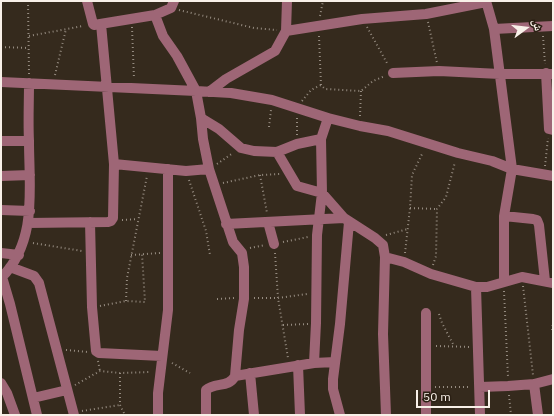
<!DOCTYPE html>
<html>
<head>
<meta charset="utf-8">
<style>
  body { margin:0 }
  #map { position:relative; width:554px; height:416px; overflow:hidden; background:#352a1d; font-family:"IBM Plex Sans","Noto Naskh Arabic",sans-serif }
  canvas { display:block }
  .frame { position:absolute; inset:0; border:2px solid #f8f0e8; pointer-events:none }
  .north { position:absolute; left:506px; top:8px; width:40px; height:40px; -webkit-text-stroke:3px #2b2014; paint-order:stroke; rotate:75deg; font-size:11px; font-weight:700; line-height:16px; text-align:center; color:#f8f0e8 }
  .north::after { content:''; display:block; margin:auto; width:14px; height:18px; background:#f8f0e8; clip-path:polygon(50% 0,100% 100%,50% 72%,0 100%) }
  .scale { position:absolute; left:416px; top:390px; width:74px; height:18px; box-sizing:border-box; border:2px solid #f8f0e8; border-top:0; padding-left:5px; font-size:12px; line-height:14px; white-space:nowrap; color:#f8f0e8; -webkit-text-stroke:3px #2b2014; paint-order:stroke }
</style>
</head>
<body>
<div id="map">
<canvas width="554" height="416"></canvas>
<div class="frame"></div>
<div class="north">ش</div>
<div class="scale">50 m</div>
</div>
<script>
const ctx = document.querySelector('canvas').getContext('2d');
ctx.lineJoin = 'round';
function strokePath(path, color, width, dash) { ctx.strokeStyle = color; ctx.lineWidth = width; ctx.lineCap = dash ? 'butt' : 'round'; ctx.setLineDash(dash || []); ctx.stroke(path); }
const path = new Path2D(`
  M28,1L29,74
  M179,10L254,28L277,30
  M320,16L323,1
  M428,22L437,63
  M132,27L134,79
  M367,27L388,65
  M29,36L83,26
  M319,36L321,85L325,89L361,91L373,81L385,76
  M543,36L545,64
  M1,47L29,48
  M55,75L66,29
  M302,101L311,90L321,85
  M360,116L361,91
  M269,127L271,110
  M297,135V118
  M217,164L233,153
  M545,166L548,138
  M260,175L267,213
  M189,180L206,231L210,255
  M223,183L260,175L280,174
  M410,208L437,209
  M122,220L138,219
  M386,235L408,229
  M283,242L308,237
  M33,243L82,251
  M250,248L265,245
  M275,253L278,298L288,358
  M405,253L410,208L412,175L423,152
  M131,255L160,253
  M433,265L436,256L437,209L446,197L455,162
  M523,286L533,375
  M504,291L508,377
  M254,298H278L307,294
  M217,299L235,298
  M126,301L127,278L147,176
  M100,306L126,301L145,302L142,254
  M439,314L442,323L454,346
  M283,325L308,324
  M552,330L553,322
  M436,346L470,347
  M66,350L88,352
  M98,361L100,371
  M172,363L190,373
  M120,373V405L125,415
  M75,385L100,371L120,373L151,372
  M435,387H471
  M509,395L511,415
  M82,411L120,405`);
const minor = new Path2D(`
  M87,1L93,24L94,25L155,15L171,8L174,1
  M486,1L494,29L512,169L504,216V282
  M155,15L163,36L177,56L196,91L201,118L203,139L209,169L233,242L242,253L244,267V299L239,330L235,376C229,388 215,382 206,390V415
  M494,29L553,26
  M286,31L362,19L426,14L486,2
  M393,73L439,71L500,74H553
  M546,73L549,129L553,130
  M1,82L196,91L231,93L272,100L328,118L360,126L388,131L458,153L492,161L512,169L553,176
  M209,92L226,79L275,51L286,31L287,1
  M201,118L219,129L241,148L254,151L277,152L297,144L321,139
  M1,141H29
  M277,152L297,186L322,193L344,218L375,238L383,245L385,257L383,334L386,415
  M114,164L186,171L209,169
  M1,176L30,175
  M1,210L30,211
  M504,216L533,219L537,220L539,225L545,281
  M90,222L92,307L96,351L99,353L162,356
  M268,222L274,244
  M28,223L108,222L111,221L113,218L114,164L101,24
  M226,224L344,218
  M1,253L19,255
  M385,257L404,262L431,274L476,287H487L522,277L553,283
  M10,267L34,276L39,283L74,415
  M2,277L10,304L37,415
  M1,278C38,241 29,189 29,141C28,122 29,103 29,83
  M476,287L480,415
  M314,363L316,323L317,235L322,193L321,139L328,118
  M298,365L300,415
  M250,373L254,415
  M235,376L314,363L335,362
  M1,383L7,393L15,415
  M534,384L538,415
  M480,387L508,386L534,384L553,379
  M33,398L67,390
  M158,415V393L168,310V169
  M340,415L333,389V379L340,324L349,222
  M426,415V313`);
strokePath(path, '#968c81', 2, [1, 3]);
strokePath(minor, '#9e6676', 10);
</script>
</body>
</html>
